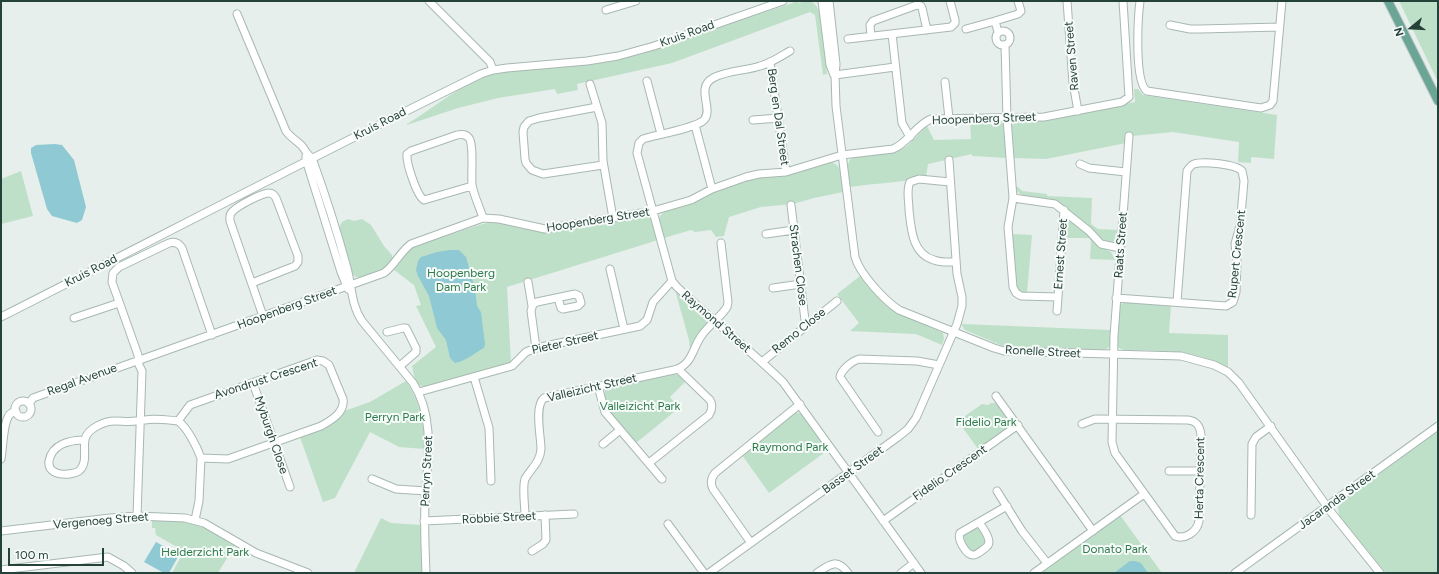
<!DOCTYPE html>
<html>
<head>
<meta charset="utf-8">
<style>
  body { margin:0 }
  #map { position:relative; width:1439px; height:574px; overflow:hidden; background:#e6efeb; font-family:Figtree,sans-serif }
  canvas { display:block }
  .frame { position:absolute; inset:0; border:2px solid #24423a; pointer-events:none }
  .north { position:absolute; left:1391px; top:8px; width:40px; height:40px; -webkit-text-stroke:3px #f7fbf9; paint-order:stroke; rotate:252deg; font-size:11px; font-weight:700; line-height:16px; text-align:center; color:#24423a }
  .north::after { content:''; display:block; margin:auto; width:14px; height:18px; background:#24423a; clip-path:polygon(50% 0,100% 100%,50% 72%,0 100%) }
  .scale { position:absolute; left:8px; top:548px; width:96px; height:18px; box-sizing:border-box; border:2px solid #24423a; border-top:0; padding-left:5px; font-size:12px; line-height:14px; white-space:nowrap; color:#24423a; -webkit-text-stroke:3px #f7fbf9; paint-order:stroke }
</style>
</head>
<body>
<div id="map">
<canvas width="1439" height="574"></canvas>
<div class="frame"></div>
<div class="north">N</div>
<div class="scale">100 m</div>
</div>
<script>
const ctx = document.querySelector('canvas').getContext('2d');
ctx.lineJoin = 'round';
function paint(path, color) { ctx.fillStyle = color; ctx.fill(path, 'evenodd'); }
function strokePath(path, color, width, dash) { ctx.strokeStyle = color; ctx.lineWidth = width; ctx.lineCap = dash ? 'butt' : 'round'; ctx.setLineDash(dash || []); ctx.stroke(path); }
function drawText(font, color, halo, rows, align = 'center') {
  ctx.font = font + ' Figtree,sans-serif'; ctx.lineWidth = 4; ctx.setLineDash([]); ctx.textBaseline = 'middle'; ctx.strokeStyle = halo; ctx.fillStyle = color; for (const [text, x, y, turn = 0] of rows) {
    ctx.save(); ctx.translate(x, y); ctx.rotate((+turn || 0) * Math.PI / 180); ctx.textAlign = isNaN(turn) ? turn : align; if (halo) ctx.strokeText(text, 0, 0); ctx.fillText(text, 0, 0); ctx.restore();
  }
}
const green = new Path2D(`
  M798,1L799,3C807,0 814,0 818,9H819L827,74L823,75L815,15L810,12L672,63L577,84L578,90L557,94L555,89L498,98L458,108L407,125V124C431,110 453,90 479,79C519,64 563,70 604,62C646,54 686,38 726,25C750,16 774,10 798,1Z
  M1399,1H1438V82Z
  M1134,89H1138L1143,95L1277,115L1274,159L1251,157V163L1238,162L1239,142L1173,132L1132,136L1126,143L1046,159L1013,158L1011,129L1013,124L1016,121L1050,119L1135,102Z
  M970,121C980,121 997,117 1004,125L1007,158L972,156V154L928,164L926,177C901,183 875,183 850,187C849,177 844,165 852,158L899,150L907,146L927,126L934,140L971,139Z
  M830,162C844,164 842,182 843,192L814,198L793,204L761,207L729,217L724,236L716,237L711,230L695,232L691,230L664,238L659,221L660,216L664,212L689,205L712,192L755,178L790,175Z
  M21,171L33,216L1,224V179Z
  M1015,187H1018L1022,191L1047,194V196L1092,198L1091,224L1098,229L1118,230L1117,237L1112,243L1103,242C1092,230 1081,220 1069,210C1065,207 1061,203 1057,201C1045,196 1020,202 1015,187Z
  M648,216L651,219L658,240L507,287L511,363L425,387C414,386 414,375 412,366L436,347L416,306L421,305L414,285L394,270L408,251L414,246L479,225L491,222L502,223L534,230L547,232Z
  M348,219L354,221L362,219L371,225L384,246L392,255L393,260L385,269L362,277H356L351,274L338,230L342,222Z
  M1069,222H1072L1089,235L1099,246L1111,252L1115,260L1090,259L1091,241L1089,238H1065L1066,226Z
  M1012,234L1032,235L1027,293L1019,292L1016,288Z
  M860,276L885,304L893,310L943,333L944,339L942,345L916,334L850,331L859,323L837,294Z
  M675,290L706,319L707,324L693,349H690L689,340Z
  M1124,302L1171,305L1169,333L1228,335V368C1194,349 1161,351 1124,350C1121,349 1120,349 1118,347C1114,339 1118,315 1119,306Z
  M961,324L1111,330C1111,339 1113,348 1103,350L1011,348L1003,346L965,330Z
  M672,373L678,375L685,382L670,397L679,408L636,443C627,433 593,400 608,387Z
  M406,381C420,401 425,425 425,449L399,447L370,432L335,498L323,502L300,437L344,411L370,402Z
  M991,403H995L999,404L1010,420V425L1007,429L978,449L958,421L982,404L988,405Z
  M795,412L802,414L828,450L769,493L742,455Z
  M1436,432L1438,435V573H1386L1339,516L1338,507L1343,500Z
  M1120,515L1162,573H1039Z
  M381,518L391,523L421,525L423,573H354Z
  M152,520C160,520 169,520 177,521C199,522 217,534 235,545L218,573H172L184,551L156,535L155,528H152Z
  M978,526L987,539V544L972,553L961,540V534Z`);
const water = new Path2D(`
  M55,144L62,145L74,160L86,207L82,220L77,223L52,216L47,209L31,153V148L36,145Z
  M450,250H459L466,257L475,289L477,306L481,312L485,344L484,348C474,353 466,361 455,363L450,358L446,340L437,328L429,296L418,276L416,270L418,261L421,257L437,252Z
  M156,542L179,555L169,573H164L144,562Z
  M1130,561H1135L1141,563L1148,573H1114Z`);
const minor = new Path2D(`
  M429,1L490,62L493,70
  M822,1L830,65L834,75
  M829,1L836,64L835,75L836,106L855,257C860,274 884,300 899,310L994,348L1004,351L1181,356L1214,365L1228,372L1239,383L1331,512L1380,573
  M1067,1L1073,83L1078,111
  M1140,1C1138,17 1134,82 1147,91L1261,108L1270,105L1273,101L1282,1
  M606,10L636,1
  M237,14L286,131C290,137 296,140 301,145C306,150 305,153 312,158
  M995,21L1018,14L1021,11L1018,1
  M1170,25L1190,29H1201L1279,27
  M966,29L995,21L998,32
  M996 38a7 7 0 1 1 14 0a7 7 0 1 1-14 0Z
  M892,34L902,123L910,137
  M871,36L870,25L873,21L917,5L921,6L922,8L927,30
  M848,39L951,27L955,23V20L950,1
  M1005,45L1007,118L1013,198L1055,204L1089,231L1101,244L1120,248
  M790,51C781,56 771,63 760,66C745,71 728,70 713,78C695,88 714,109 704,120C696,128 656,135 643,139L639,143L637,153L672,281L677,287C712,320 749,349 783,382L921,573
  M770,62L786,172
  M835,75L895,67
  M647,81L661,134
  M945,82L949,118
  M590,84L602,123L603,161L613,218
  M597,107L539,118L529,121L524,127L523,132L525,159L526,163L532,170L543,174L603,165
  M753,120L779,118
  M695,125L712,189
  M306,156V160L341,272L348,289
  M312,158C325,194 337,231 347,268C352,286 351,305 362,321L413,383C436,419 427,462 425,503C424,526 425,549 426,573
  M1080,164L1089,168L1126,172
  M950,182L919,179L910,182C906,190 909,201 909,210C911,228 912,254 934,260C941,263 949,262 956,262
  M472,186L424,200C417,196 406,163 407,154L411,151L457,135C461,134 466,134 469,138C474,144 471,175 472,185C474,196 480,208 483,218
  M1013,198L1008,227L1013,287L1016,293L1021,296L1058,297L1064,210
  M791,205L805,320L807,325
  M766,234L794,230
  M610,269L624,329
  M528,282L532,306
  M252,283L295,266L298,262V256L276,198C274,195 273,193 269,193C262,193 237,206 232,212C229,215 230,217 230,221L263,316
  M773,288L801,284
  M1116,298L1226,306L1233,302L1236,292L1237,261L1235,244L1240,226L1244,181L1242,171C1236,164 1203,161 1194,164C1191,165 1189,168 1187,171L1177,302
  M1057,311L1058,297
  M1,317C161,236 320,153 481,74L493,70L507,68L587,61L618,56L654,46L783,1
  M74,318L119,303
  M387,332L403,328H406L416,348V352L400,366
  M536,348L531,311L533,304L537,302L575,294L579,296L581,303L578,306L563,309L561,308L558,298
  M762,362L837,301
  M474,377L489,428L491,481
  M253,383L290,487
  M598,386L605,412L662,479
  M419,392L512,366L526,352L536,348L640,326L647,320L653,302L672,281
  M996,396L1093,531
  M15 409a8 8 0 1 1 16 0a8 8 0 1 1-16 0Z
  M29,404L33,398L384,273C395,265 400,252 411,244L483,218L499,219L545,229L653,211L691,200L712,189L746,177L759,174L786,172L842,155L893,149C908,143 916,125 931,119L1044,117L1122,102L1129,97L1123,1
  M178,421L190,405L317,360L323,361L329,365L343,399C345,412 332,420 321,426L228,459L201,458
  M1082,424L1095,419L1188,420C1197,421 1200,426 1201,435L1199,521C1197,532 1185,540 1175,536L1115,453L1112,442L1114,336L1129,136
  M878,432L840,377C841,370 852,361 859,359L917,361L939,365
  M85,440C70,440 52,444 49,461C47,477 71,476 79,471C88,463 83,450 85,439C88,428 105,421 115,421C122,421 129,422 136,421C139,421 142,420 145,420C155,418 167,420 178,421C187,427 197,447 201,458L199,501L195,520
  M603,444L620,430
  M1,459C3,447 3,427 8,417C10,413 12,412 16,411
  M649,463L709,415C712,410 713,405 710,400L678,369
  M1169,471H1200
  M372,479L396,489L426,491
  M997,491L1022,531L1047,563
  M1251,515L1252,444L1256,437L1271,426
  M137,516L142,371L139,365L138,355L112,282L113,273L119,267L167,244C173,241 178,242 182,248L212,335
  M525,516C525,506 522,487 525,479C531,468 540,463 541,449C541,437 534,406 544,398L674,370C693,365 692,348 702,335C709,325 720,318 727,307L728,302L721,243
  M424,521L574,514
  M883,521L1018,425
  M979,522C982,527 989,535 989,542C989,545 987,547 984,549C981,551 977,555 973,555C966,555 957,539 960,533L1007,506
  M668,524L704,573
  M1,531L110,518L137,516L185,518L204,523L256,553L308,573
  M751,543L713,489C710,483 711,478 715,473L800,404
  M532,551L543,544L546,540L545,515
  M1,570L108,557L124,566L132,573
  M709,573L898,437L908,429L916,418L957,324L962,306V297L957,274L949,160
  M817,573C830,564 837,558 848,573
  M901,573L914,563
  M1034,573L1144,494
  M1235,573L1438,426`);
const major = new Path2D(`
  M1388,1L1438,101`);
const streetNames = [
  ["Kruis Road",687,34,-20],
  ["Raven Street",1072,56,-95],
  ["Berg en Dal Street",778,117,82],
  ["Hoopenberg Street",984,119,-2],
  ["Kruis Road",380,124,-27],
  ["Hoopenberg Street",598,220,-9],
  ["Raats Street",1121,245,-86],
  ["Ernest Street",1061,254,-86],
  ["Rupert Crescent",1237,254,-84],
  ["Strachen Close",798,265,83],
  ["Kruis Road",91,271,-27],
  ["Hoopenberg Street",287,308,-20],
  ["Raymond Street",716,322,41],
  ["Remo Close",799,331,-39],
  ["Pieter Street",565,343,-13],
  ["Ronelle Street",1043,352,3],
  ["Avondrust Crescent",266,379,-18],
  ["Regal Avenue",82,380,-20],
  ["Valleizicht Street",592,388,-13],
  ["Myburgh Close",271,435,71],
  ["Basset Street",853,470,-36],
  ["Perryn Street",427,471,-87],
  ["Fidelio Crescent",950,473,-35],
  ["Herta Crescent",1200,478,-89],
  ["Jacaranda Street",1337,500,-36],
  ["Robbie Street",499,518,-3],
  ["Vergenoeg Street",101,521,-5]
];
const parkNames = [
  ["Hoopenberg",461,273],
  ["Dam Park",461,287],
  ["Valleizicht Park",640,406],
  ["Perryn Park",395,417],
  ["Fidelio Park",986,422],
  ["Raymond Park",790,447],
  ["Donato Park",1115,549],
  ["Helderzicht Park",205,552]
];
paint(green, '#bfe0c8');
paint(water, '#8ec9d4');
strokePath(minor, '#a8b8b2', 9);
strokePath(major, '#c2cac8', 10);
strokePath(minor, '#fff', 7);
strokePath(major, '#6aa596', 8);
drawText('12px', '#24423a', '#f7fbf9', streetNames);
drawText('12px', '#2d7a4b', '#f7fbf9', parkNames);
</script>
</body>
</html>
